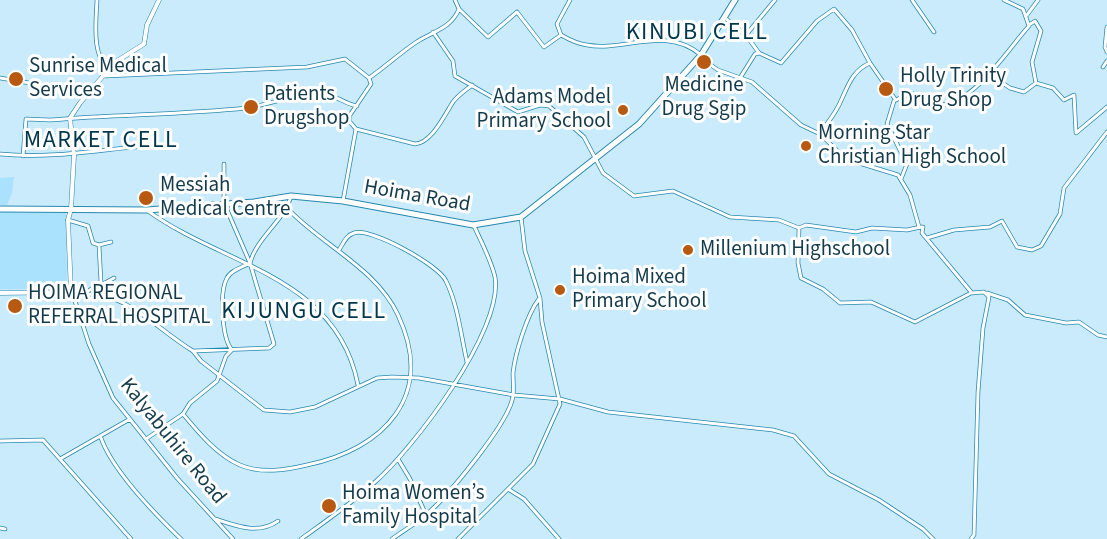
<!DOCTYPE html>
<html>
<head>
<meta charset="utf-8">
<style>
  body { margin:0 }
  canvas { display:block; background:#caebfc }
</style>
</head>
<body>
<canvas width="1107" height="539"></canvas>
<script>
const ctx = document.querySelector('canvas').getContext('2d');
ctx.lineJoin = 'round';
function paint(path, color) { ctx.fillStyle = color; ctx.fill(path, 'evenodd'); }
function strokePath(path, color, width, dash) { ctx.strokeStyle = color; ctx.lineWidth = width; ctx.lineCap = dash ? 'butt' : 'round'; ctx.setLineDash(dash || []); ctx.stroke(path); }
function drawText(font, color, halo, rows, align = 'center') {
  ctx.font = font + ' "Source Sans 3",sans-serif'; ctx.lineWidth = 6; ctx.setLineDash([]); ctx.textBaseline = 'middle'; ctx.strokeStyle = halo; ctx.fillStyle = color; for (const [text, x, y, turn = 0] of rows) {
    ctx.save(); ctx.translate(x, y); ctx.rotate((+turn || 0) * Math.PI / 180); ctx.textAlign = isNaN(turn) ? turn : align; if (halo) ctx.strokeText(text, 0, 0); ctx.fillText(text, 0, 0); ctx.restore();
  }
}
const built = new Path2D(`
  M14,177L12,193L7,205H0V178Z
  M0,212L66,213L67,289H0Z`);
const street = new Path2D(`
  M97,0C96,22 91,58 111,71
  M570,0L557,24L561,35C568,39 578,44 587,45C624,52 666,25 701,55
  M912,0L934,32
  M459,9L488,37L517,12L544,47L561,35
  M1027,15L1038,0
  M725,18L746,35L759,53L755,54L740,78
  M1029,25L1035,21L1041,31L1032,62L1036,83
  M1107,27L1105,47L1107,52
  M433,32L453,61L455,76L518,112L540,105L549,106L584,137L603,173L634,196L673,191L730,217L779,220L799,228L806,225L856,232L872,228L907,230L921,227
  M746,35L775,0
  M759,53L781,63L817,21L834,9L852,30L870,63L895,99
  M699,57L718,70L752,82L801,125L820,134L846,159L898,175L910,195L919,227H923L922,233L972,293L984,292L989,297L983,328L978,392L974,535L971,539
  M1103,67L1107,61
  M989,74L1010,88L1024,92L1036,83L1053,88L1064,100L1074,95L1076,133L1107,107
  M105,76L307,67L345,59L369,78L371,84L350,115L349,121L356,129L415,144C432,143 445,114 453,102C458,95 466,90 472,85
  M0,78L88,93
  M369,78C385,67 399,54 415,43C431,32 451,29 459,9L455,0
  M820,133C827,124 834,115 839,105C847,89 851,71 870,63
  M0,154C50,159 96,150 145,146
  M23,156L26,119L50,120C115,114 181,115 246,108C273,104 296,93 323,94C335,94 344,104 357,106
  M901,179L907,164L887,124L894,101L910,93C922,95 928,106 940,105C974,104 1008,49 1029,26L1023,9L1004,0
  M343,201L356,129
  M148,211C224,266 337,276 358,385
  M68,220L88,226L93,243L99,245L111,242
  M799,228L798,263L801,278L823,289L840,303L871,302L915,322L971,293
  M927,238L954,230L990,227L1002,221L1017,247L1032,250L1041,246L1060,214L1064,188L1107,132
  M339,250C343,244 346,235 354,233C370,227 439,265 446,281C458,305 461,336 467,362
  M101,285L114,278
  M85,293L101,283L99,245
  M987,293L1008,300L1025,315L1066,323L1079,322L1098,335L1107,337
  M73,295C124,287 153,327 193,351L201,361L264,410L290,412L315,407L377,378L392,377L419,378L514,395L560,399L608,412L773,430L794,436L829,474L879,500L923,529L933,539
  M73,295L89,344L113,398L177,478L233,539
  M193,351L269,348L274,344L250,263L224,203V164
  M183,414C198,432 217,455 240,465C261,474 286,470 307,465C384,449 436,396 398,315C376,268 322,245 288,209
  M101,438C113,471 155,514 181,539
  M146,439L183,414L190,403L217,381L226,356L232,350C222,339 219,292 227,278C231,270 243,267 250,263C257,237 285,220 291,196
  M0,441L43,440L131,539
  M60,459L130,419
  M398,459L410,479L426,515
  M508,489L524,499L559,539
  M215,519C237,526 258,535 278,521
  M0,528L5,529
  M301,539C326,521 352,503 374,483C413,449 504,330 495,277C491,260 481,241 474,226
  M392,539C403,531 415,524 426,515C447,497 510,422 513,396C514,389 513,381 513,373C515,354 527,314 539,299
  M458,539L533,464L560,404L542,322L540,298L525,251L521,217`);
const secondary = new Path2D(`
  M0,293L71,292L68,220L71,209L74,156L70,118L80,103L103,76L111,71L117,61L144,44L147,25L159,0`);
const primary = new Path2D(`
  M0,209L147,210L254,202L291,196L343,201L473,225L521,217L639,124L701,55L735,0`);
const markers = [
  [704,62,8,"#b85911"],
  [16,79,8,"#b85911"],
  [886,89,8,"#b85911"],
  [251,107,8,"#b85911"],
  [623,110,6,"#b85911"],
  [806,146,6,"#b85911"],
  [146,198,8,"#b85911"],
  [688,250,6,"#b85911"],
  [560,290,6,"#b85911"],
  [15,306,8,"#b85911"],
  [329,506,8,"#b85911"]
];
const poiNames = [
  ["Sunrise Medical",29,67],
  ["Services",29,91],
  ["Holly Trinity",900,77],
  ["Drug Shop",900,101],
  ["Medicine",704,86,"center"],
  ["Drug Sgip",704,110,"center"],
  ["Patients",264,95],
  ["Drugshop",264,119],
  ["Adams Model",611,98,"right"],
  ["Primary School",611,122,"right"],
  ["Morning Star",818,134],
  ["Christian High School",818,158],
  ["Messiah",160,186],
  ["Medical Centre",160,210],
  ["Millenium Highschool",700,250],
  ["Hoima Mixed",572,278],
  ["Primary School",572,302],
  ["HOIMA REGIONAL",28,294],
  ["REFERRAL HOSPITAL",28,318],
  ["Hoima Women’s",342,494],
  ["Family Hospital",342,518]
];
const streetNames = [
  ["Hoima Road",417,197,10],
  ["Kalyabuhire Road",172,442,51]
];
const quarterNames = [
  ["KINUBI CELL",697,34],
  ["MARKET CELL",101,142],
  ["KIJUNGU CELL",304,313]
];
paint(built, '#aae1fd');
strokePath(street, '#2788af', 4.5);
strokePath(secondary, '#2788af', 5);
strokePath(primary, '#2788af', 7);
strokePath(street, '#fff', 3);
strokePath(secondary, '#fff', 4);
strokePath(primary, '#fff', 5);
for (const [x, y, r, color] of markers) { const dot = new Path2D(); dot.arc(x, y, r, 0, 2 * Math.PI); ctx.fillStyle = color; ctx.fill(dot); strokePath(dot, '#fff', 2); }
drawText('21px', '#143b4c', '#fff', poiNames, 'left');
drawText('21px', '#143b4c', '#fff', streetNames);
ctx.letterSpacing = '1.5px';
drawText('24px', '#00374c', '#fff', quarterNames);
ctx.letterSpacing = '0px';
</script>
</body>
</html>
